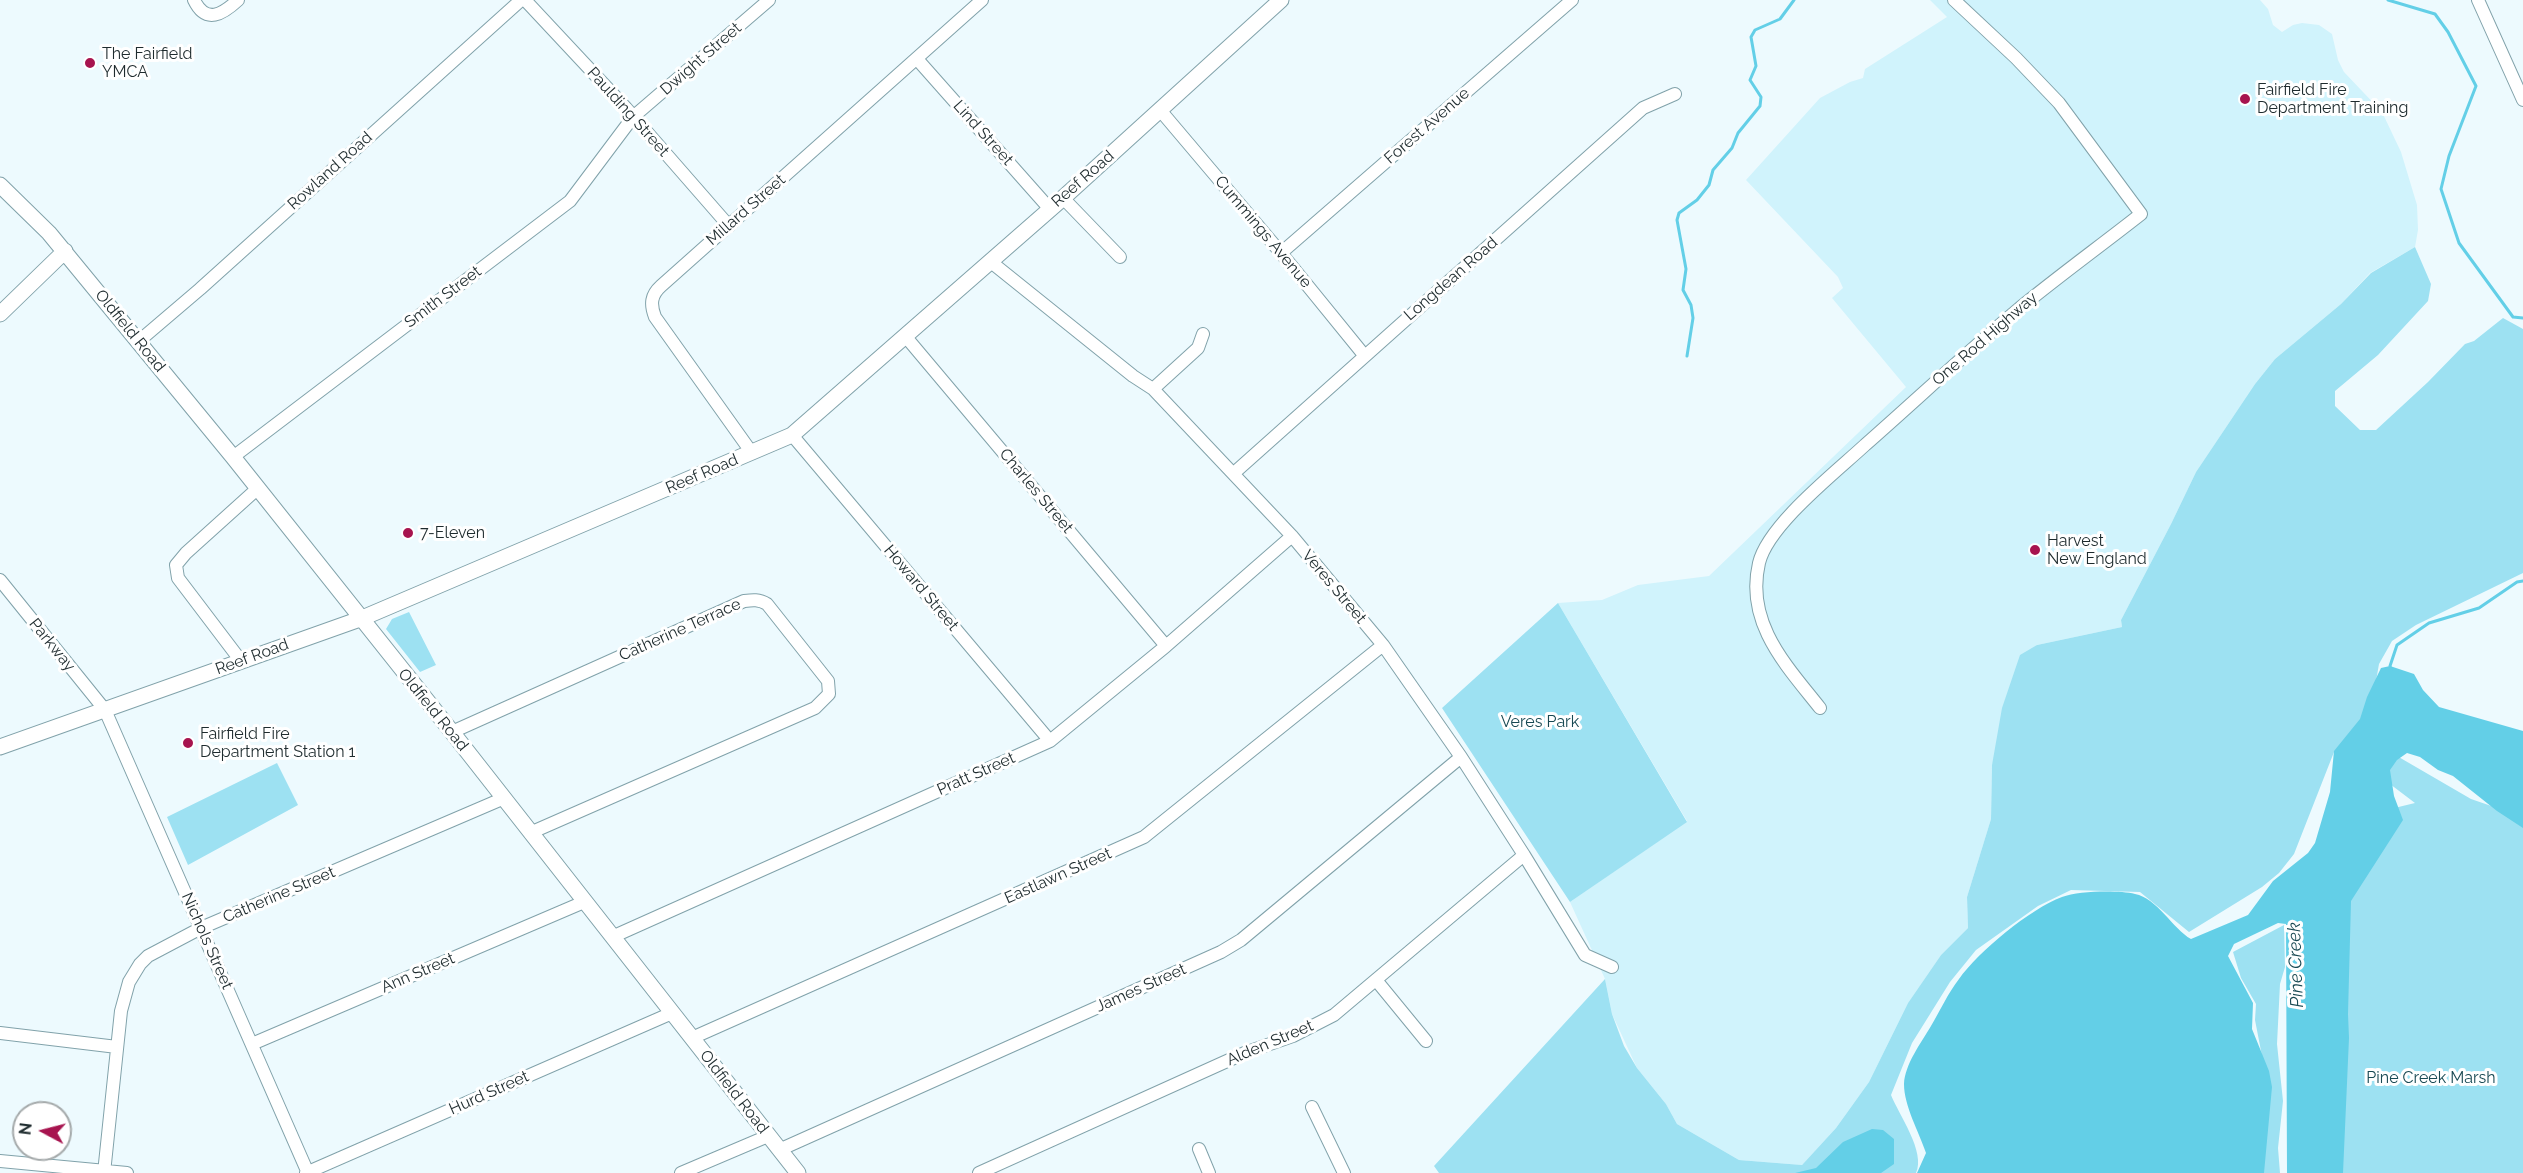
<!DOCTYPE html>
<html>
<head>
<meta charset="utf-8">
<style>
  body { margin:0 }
  #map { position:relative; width:2523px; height:1173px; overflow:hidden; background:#edfafe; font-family:Raleway,sans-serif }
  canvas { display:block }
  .north { position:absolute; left:12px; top:1101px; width:60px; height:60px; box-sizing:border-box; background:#fff; border:2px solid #a5aaab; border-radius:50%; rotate:277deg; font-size:16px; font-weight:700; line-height:24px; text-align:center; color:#1e2b2e }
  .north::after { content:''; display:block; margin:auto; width:21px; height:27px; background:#a7144f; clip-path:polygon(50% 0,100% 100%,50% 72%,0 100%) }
</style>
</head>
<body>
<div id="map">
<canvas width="2523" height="1173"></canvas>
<div class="north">N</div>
</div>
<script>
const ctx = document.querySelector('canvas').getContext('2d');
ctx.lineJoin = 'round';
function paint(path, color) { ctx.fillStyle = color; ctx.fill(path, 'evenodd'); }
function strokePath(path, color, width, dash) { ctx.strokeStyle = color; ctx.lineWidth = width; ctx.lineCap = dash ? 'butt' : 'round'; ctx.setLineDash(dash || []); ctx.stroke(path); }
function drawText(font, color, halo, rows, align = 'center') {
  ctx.font = font + ' Raleway,sans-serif'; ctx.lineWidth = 6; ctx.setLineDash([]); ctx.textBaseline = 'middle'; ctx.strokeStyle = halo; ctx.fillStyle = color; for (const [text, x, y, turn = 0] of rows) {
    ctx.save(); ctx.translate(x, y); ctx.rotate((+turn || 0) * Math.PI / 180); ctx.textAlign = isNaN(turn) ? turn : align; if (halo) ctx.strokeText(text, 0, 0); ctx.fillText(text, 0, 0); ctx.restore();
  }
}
const built = new Path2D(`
  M1930,0H2260L2268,9L2273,25L2282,32L2293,25L2302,23L2319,25L2332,34L2338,60L2344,72L2382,112L2401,152L2417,205L2418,230L2415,247L2370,273L2341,304L2275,359L2255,384L2196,472L2171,524L2121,620L2122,627L2037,645L1992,765L1991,819L1967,897L1968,928L1941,955L1908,1003L1869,1082L1836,1128L1802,1165L1739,1160L1677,1124L1666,1104L1637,1068L1612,1014L1605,979L1570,902L1687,821L1558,603L1602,600L1638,585L1709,576L1906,387L1832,298L1843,288L1838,277L1746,180L1820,98L1850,82L1863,78L1865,69L1947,17Z`);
const green = new Path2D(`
  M2415,247L2431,284L2428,301L2378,355L2335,391V406L2360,430H2376L2428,382L2465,344L2474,341L2503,318L2523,329V573L2416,625L2392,641L2379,664L2366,738L2471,799L2500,809L2523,822V1173H2339L2346,896L2382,811L2415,803L2386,781L2334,752L2294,854L2279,873L2262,887L2189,932L2140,892L2071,890L2038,906L1976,950L1950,982L1912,1043L1891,1095C1899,1115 1926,1152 1916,1173H1439L1434,1166L1605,979L1612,1014L1624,1046L1637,1068L1666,1104L1677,1124L1739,1160L1802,1165L1836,1128L1869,1082L1908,1003L1941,955L1968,928L1967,897L1991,819L1992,765L2002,708L2020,655L2037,645L2122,627L2121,620L2171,524L2196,472L2255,384L2275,359L2341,304L2371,273Z
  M1558,603L1687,822L1570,902L1442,708Z
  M409,612L436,665L420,672L386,629L392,619Z
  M277,763L298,805L188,865L167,817Z
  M2284,925L2285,967L2280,984L2277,1044L2283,1101L2278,1148L2280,1173H2261L2268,1087L2255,1020L2256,1004L2241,978L2233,952Z`);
const water = new Path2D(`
  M2390,666L2414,674L2423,690L2439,707L2523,731V828L2497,811L2453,776L2438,770L2420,757L2407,753L2397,760L2390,770L2394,796L2403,820L2351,901L2348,1014L2349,1038L2343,1173H2287L2286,924L2278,923L2234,944L2228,956L2253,1003L2252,1029L2269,1071L2272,1087L2264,1173H1917L1926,1153C1919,1132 1904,1106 1904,1084C1905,1064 1921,1043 1931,1026C1940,1011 1948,993 1959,979C1979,951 2030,909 2062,897C2079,891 2117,890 2135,894C2157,898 2173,929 2191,939L2248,915L2273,881L2308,853L2315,843L2330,792L2334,751L2360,719L2367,697L2381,668Z
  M1872,1129L1883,1130L1894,1139V1164L1881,1173H1795L1816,1168L1843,1142Z`);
const stream = new Path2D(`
  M2388,0L2435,14L2448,32L2476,86L2449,156L2441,189L2459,243L2513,317L2523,318
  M1687,356L1693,318L1691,305L1683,290L1686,269L1677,220L1679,213L1697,200L1709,185L1713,170L1732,148L1738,133L1760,106L1761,97L1750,80L1756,66L1751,37L1755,30L1780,19L1794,0
  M2391,670L2390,666L2397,645L2429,623L2479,608L2517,582L2523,581`);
const minor = new Path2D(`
  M194,0C206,25 223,14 238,0
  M525,0L626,108L729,226
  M2478,0L2523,100
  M917,59L1049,208
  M1160,110L1281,253L1364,355
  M1063,198L1120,257
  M1281,253L1572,0
  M991,262L1133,376L1153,389L1292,536L1383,645L1461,757L1524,855L1585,955L1612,967
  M906,337L1166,646
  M139,341L200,289L521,0
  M1153,389L1198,348L1203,334
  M792,435L1050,741
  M752,453L655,317C650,304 651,295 661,286L982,0
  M233,457L570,201L633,117L769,0
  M1234,473L1643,108L1675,94
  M0,580L105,710L308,1173
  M241,661L178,578L176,565L186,553L257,489
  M1820,708C1786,665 1745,623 1759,563C1768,525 1836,472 1865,445C1915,401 1964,355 2015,312C2056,278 2099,247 2141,214L2059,103L2016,58L1954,0
  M452,732L744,601C752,600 759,599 767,604L828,681L829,694L815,708L530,833
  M612,937L1050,741L1166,646L1292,536
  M1376,980L1426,1041
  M0,1033L117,1047
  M692,1038L1144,837L1383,645
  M252,1044L584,902
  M1312,1107L1344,1173
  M1199,1149L1209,1173
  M779,1150L1221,952L1241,940L1461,757
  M0,1161L127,1173
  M104,1173L121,1011L129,982L140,964L148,956L201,928L502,799
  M306,1173L672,1013
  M681,1173L768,1136
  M979,1173L1247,1052L1293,1036L1334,1015L1524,855`);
const tertiary = new Path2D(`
  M0,185L49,233L233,457L452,732L798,1173
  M0,314L65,251
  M0,747L360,619L792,435L1063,198L1281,0`);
const markers = [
  [90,63,6,"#a7144f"],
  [2245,99,6,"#a7144f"],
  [408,533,6,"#a7144f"],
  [2035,550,6,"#a7144f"],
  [188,743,6,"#a7144f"]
];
const poiNames = [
  ["The Fairfield",102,54],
  ["YMCA",102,72],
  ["Fairfield Fire",2257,90],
  ["Department Training",2257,108],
  ["7-Eleven",420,533],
  ["Harvest",2047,541],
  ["New England",2047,559],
  ["Fairfield Fire",200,734],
  ["Department Station 1",200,752]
];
const streetNames = [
  ["Dwight Street",701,59,-41],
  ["Paulding Street",628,112,48],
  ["Forest Avenue",1427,126,-41],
  ["Lind Street",983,133,48],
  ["Rowland Road",330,171,-42],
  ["Reef Road",1083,179,-41],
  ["Millard Street",746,210,-41],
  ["Cummings Avenue",1263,232,50],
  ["Longdean Road",1451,279,-41],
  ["Smith Street",443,297,-37],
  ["Oldfield Road",130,331,51],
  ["One Rod Highway",1985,339,-41],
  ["Reef Road",702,474,-23],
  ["Charles Street",1036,491,50],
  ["Veres Street",1334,587,50],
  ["Howard Street",921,588,50],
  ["Catherine Terrace",680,630,-24],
  ["Parkway",52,645,51],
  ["Reef Road",252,657,-20],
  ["Oldfield Road",433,710,51],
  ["Pratt Street",976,774,-24],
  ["Eastlawn Street",1058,876,-24],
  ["Catherine Street",279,895,-23],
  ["Nichols Street",207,941,66],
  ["Ann Street",418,973,-23],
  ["James Street",1141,988,-24],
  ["Alden Street",1270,1043,-23],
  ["Oldfield Road",734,1092,52],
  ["Hurd Street",489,1093,-24]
];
const parkNames = [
  ["Veres Park",1540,722],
  ["Pine Creek Marsh",2431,1078]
];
const waterNames = [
  ["Pine Creek",2296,965,-92]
];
paint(built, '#d0f3fc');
paint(green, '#9de1f2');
paint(water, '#63cfe7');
strokePath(stream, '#63cfe7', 3);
strokePath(minor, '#81a2aa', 14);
strokePath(tertiary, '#81a2aa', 17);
strokePath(minor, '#fff', 12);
strokePath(tertiary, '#fff', 15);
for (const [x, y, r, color] of markers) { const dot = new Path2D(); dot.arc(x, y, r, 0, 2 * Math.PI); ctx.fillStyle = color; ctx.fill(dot); strokePath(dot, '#fff', 2); }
drawText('16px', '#1e2b2e', '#fff', poiNames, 'left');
drawText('16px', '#1e2b2e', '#fff', streetNames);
drawText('16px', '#184953', '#fff', parkNames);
drawText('italic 18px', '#1a4a54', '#fff', waterNames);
</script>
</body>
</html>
